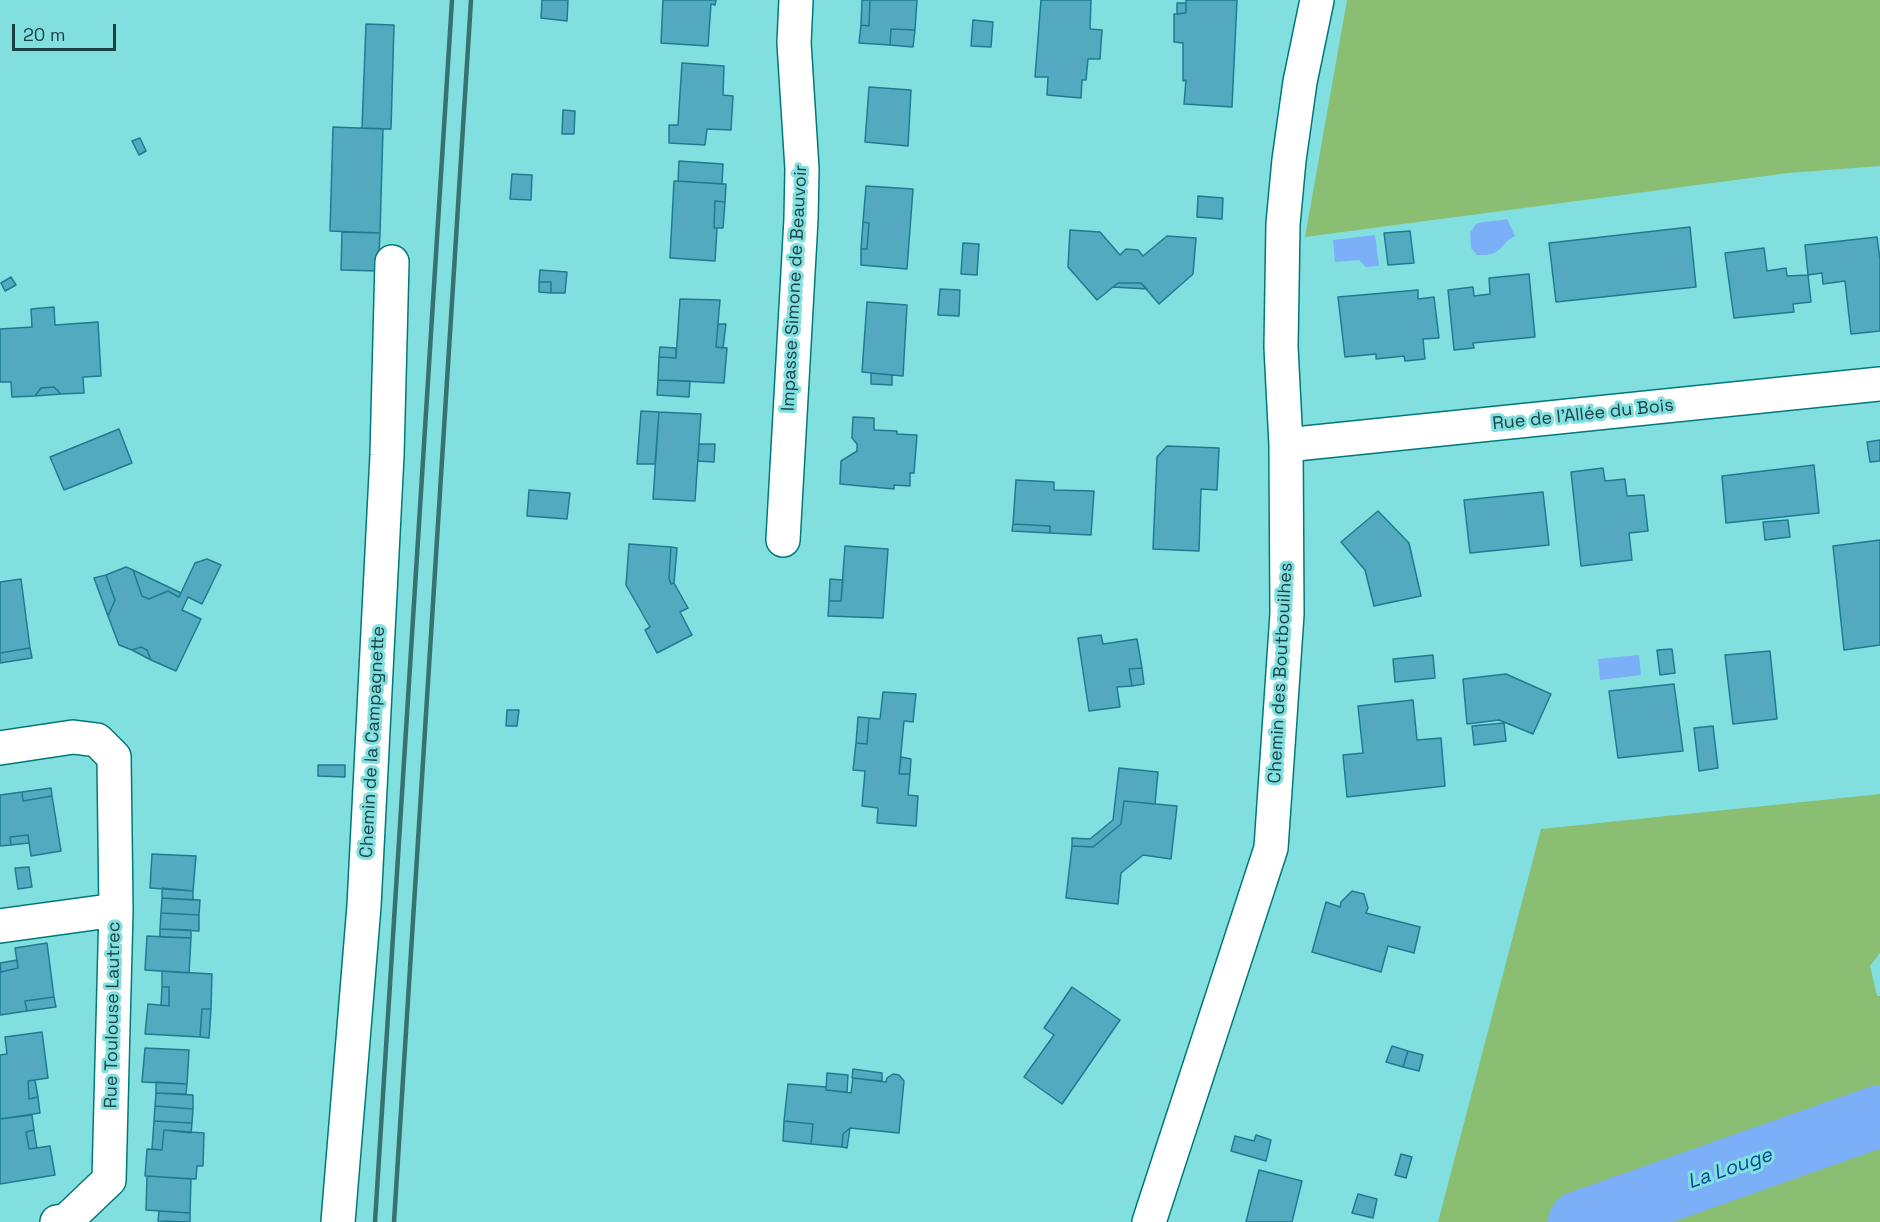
<!DOCTYPE html>
<html>
<head>
<meta charset="utf-8">
<style>
  body { margin:0 }
  #map { position:relative; width:1880px; height:1222px; overflow:hidden; background:#82dfe0; font-family:"Space Grotesk",sans-serif }
  canvas { display:block }
  .scale { position:absolute; left:12px; top:24px; width:104px; height:27px; box-sizing:border-box; border:3px solid #1b4243; border-top:0; padding-left:8px; font-size:18px; line-height:21px; white-space:nowrap; color:#1b4243; -webkit-text-stroke:4px #82dfe0; paint-order:stroke }
</style>
</head>
<body>
<div id="map">
<canvas width="1880" height="1222"></canvas>
<div class="scale">20 m</div>
</div>
<script>
const ctx = document.querySelector('canvas').getContext('2d');
ctx.lineJoin = 'round';
function paint(path, color) { ctx.fillStyle = color; ctx.fill(path, 'evenodd'); }
function strokePath(path, color, width, dash) { ctx.strokeStyle = color; ctx.lineWidth = width; ctx.lineCap = dash ? 'butt' : 'round'; ctx.setLineDash(dash || []); ctx.stroke(path); }
function drawText(font, color, halo, rows, align = 'center') {
  ctx.font = font + ' "Space Grotesk",sans-serif'; ctx.lineWidth = 6; ctx.setLineDash([]); ctx.textBaseline = 'middle'; ctx.strokeStyle = halo; ctx.fillStyle = color; for (const [text, x, y, turn = 0] of rows) {
    ctx.save(); ctx.translate(x, y); ctx.rotate((+turn || 0) * Math.PI / 180); ctx.textAlign = isNaN(turn) ? turn : align; if (halo) ctx.strokeText(text, 0, 0); ctx.fillText(text, 0, 0); ctx.restore();
  }
}
const green = new Path2D(`
  M1347,0H1880V166L1788,173L1305,237Z
  M1880,794V953L1870,966L1877,996H1880V1222H1438L1541,829Z`);
const water = new Path2D(`
  M1507,219L1515,236C1497,246 1503,256 1477,255L1471,248L1470,233L1476,224C1487,220 1496,222 1507,219Z
  M1375,235L1379,266L1366,267L1359,260L1335,262L1333,240Z
  M1639,655L1641,675L1600,680L1598,659Z`);
const river = new Path2D(`
  M1579,1222L1880,1116`);
const building = new Path2D(`
  M542,0H568L567,21L541,18Z
  M663,0H716L715,5L711,4L708,46L661,43Z
  M862,0H870L869,26L861,25Z
  M870,0H917L915,30L891,29L890,45L859,43L861,25L869,26Z
  M1041,0H1091L1090,29L1102,30L1100,59H1088L1086,80H1082L1081,98L1047,95L1048,77H1035Z
  M1186,0H1237L1232,107L1184,104L1186,80L1183,81V43L1174,42V14L1186,13Z
  M1177,3H1186V13L1177,14Z
  M973,20L993,22L991,47L971,46Z
  M366,24L394,25L391,129L362,128Z
  M891,29L915,30L913,47L890,45Z
  M682,63L724,66L723,95L733,96L731,130L707,129L705,145L669,143V125H678Z
  M869,87L911,90L908,146L865,142Z
  M563,110L575,111L574,134H562Z
  M333,127L383,129L380,233L330,231Z
  M140,138L146,151L139,155L132,141Z
  M679,161L723,164L722,184L678,181Z
  M512,174L532,175L531,200L510,199Z
  M674,181L726,184L725,202L715,201L714,228H717L715,261L670,258Z
  M866,186L913,189L907,269L861,265V249H867L869,223L863,222Z
  M1198,196L1223,198L1222,219L1197,217Z
  M715,201L725,202L723,228H714Z
  M863,222L869,223L867,249H861Z
  M1690,227L1696,287L1556,302L1549,243Z
  M1070,230L1100,232L1120,255L1126,249L1138,250L1143,256L1167,236L1196,238L1193,274L1159,304L1141,283H1118L1097,300L1068,267Z
  M1410,231L1414,263L1388,265L1384,233Z
  M342,232L380,233L378,271L341,270Z
  M1877,237L1880,260V331L1851,334L1845,281L1823,284L1822,273L1808,275L1805,245Z
  M963,243L979,244L977,275L961,274Z
  M1764,248L1767,271L1786,268L1787,276L1808,275L1811,302L1793,304L1794,312L1734,318L1725,253Z
  M540,270L567,272L565,293H551V282H539Z
  M1529,274L1535,337L1473,343L1474,348L1454,350L1448,290L1473,287L1474,296L1490,294L1489,278Z
  M11,277L16,285L5,291L1,283Z
  M539,282H551V293L539,292Z
  M1118,283H1141L1147,289L1113,287Z
  M940,289L960,290L959,316L938,315Z
  M1418,290V299L1434,297L1439,338L1423,339L1425,359L1405,361L1404,356L1376,359V354L1345,357L1338,297Z
  M680,299L720,300L716,347L727,348L724,383L658,380L659,357L676,358Z
  M867,302L907,305L903,376L862,372Z
  M54,307L55,325L98,322L101,376L83,377L84,393L61,394L54,387L41,388L35,396L12,397L11,382H0V329L32,327L31,309Z
  M718,324H726L723,348L716,347Z
  M660,347L676,348V358L659,357Z
  M871,373L892,375V385L871,384Z
  M658,380L690,381L689,397L657,395Z
  M54,387L61,394L35,396L41,388Z
  M641,411L659,412L655,464H637Z
  M659,412L701,414L695,501L653,499Z
  M853,417L874,418V430L897,431V434L917,435L914,473H910V486L894,485V489L840,484L841,461L857,451V444L852,438Z
  M119,429L132,463L64,490L50,457Z
  M1880,440V461L1870,462L1867,442Z
  M699,444H715L714,462L698,461Z
  M1167,446L1219,448L1217,490L1201,489L1199,551L1153,549L1157,457Z
  M1814,465L1819,513L1726,523L1722,476Z
  M1603,468L1605,481L1625,479L1627,496L1644,495L1648,531L1629,533L1632,560L1581,566L1571,472Z
  M1016,480L1054,482V490L1094,491L1091,535L1050,533V526L1013,524Z
  M529,490L570,493L567,519L527,516Z
  M1543,492L1549,545L1470,553L1464,500Z
  M1378,511L1409,543L1421,596L1374,606L1365,570L1341,542Z
  M1788,520L1790,537L1765,540L1763,522Z
  M1013,524L1050,526V533L1012,531Z
  M1880,540V645L1844,650L1833,546Z
  M629,544L671,547L669,578L671,584L674,583L688,608L680,612L692,635L657,653L645,630L650,627L626,585Z
  M845,546L888,549L883,618L828,616L829,601H841Z
  M671,547L677,548L674,583L671,584L669,578Z
  M207,559L221,565L202,604L188,597L182,610L201,619L176,671L151,660L147,650L141,647L132,650L119,645L108,616L115,600L106,575L126,567L133,570L142,596L149,599L168,591L179,597L195,563Z
  M133,570L181,593L179,597L168,591L149,599L142,596Z
  M106,575L115,600L108,616L94,578Z
  M21,579L30,648L0,653V582Z
  M830,579L843,580L841,601H829Z
  M1101,635L1103,644L1137,639L1142,668L1129,669L1132,686L1117,687L1120,707L1089,711L1078,638Z
  M141,647L147,650L151,660L132,650Z
  M30,648L32,658L0,663V653Z
  M1672,649L1675,673L1660,675L1657,650Z
  M1770,651L1777,719L1733,724L1725,655Z
  M1433,655L1435,678L1395,682L1393,659Z
  M1142,668L1144,684L1132,686L1129,669Z
  M1506,674L1551,694L1533,734L1499,720L1467,724L1463,679Z
  M1674,684L1683,751L1618,758L1609,691Z
  M883,692L916,694L913,722L904,721L899,774H910L908,795L918,796L916,826L877,823L878,808L862,806L865,771L853,770L856,743L867,744L869,718L880,719Z
  M1413,700L1417,740L1441,738L1445,786L1347,797L1343,755L1363,753L1358,706Z
  M507,710H519L517,726H506Z
  M858,717L869,718L867,744L856,743Z
  M1504,723L1506,741L1474,745L1472,726Z
  M1713,726L1718,768L1699,771L1694,728Z
  M901,757L911,759L910,774H899Z
  M318,765H345V777L318,776Z
  M1119,768L1158,772L1155,804L1124,801L1121,824L1093,847L1072,846V838L1090,839L1113,820Z
  M51,788L52,796L23,801L22,792Z
  M22,792L23,801L52,796L61,851L31,856L28,835L10,837L11,845L0,846V795Z
  M1124,801L1177,806L1171,859L1143,855L1121,873L1118,904L1066,898L1072,846L1093,847L1121,824Z
  M28,835L29,843L11,845L10,837Z
  M152,854L196,856L193,891L150,888Z
  M29,867L32,887L18,889L15,868Z
  M162,888L193,891V900L162,898Z
  M1352,891L1364,894L1368,908L1366,913L1420,927L1414,953L1388,946L1381,972L1312,952L1326,902L1340,907L1341,902Z
  M162,898L200,900L199,915L161,913Z
  M161,913L199,915V931L160,929Z
  M160,929L191,930V938L160,937Z
  M147,936L191,938L189,973L145,970Z
  M47,943L54,997L25,1001L27,1011L0,1015V967L1,972L18,968L15,948Z
  M17,960L18,968L1,972L0,963Z
  M162,971L212,974L211,1009H202L200,1037L145,1034L148,1004L169,1006V987H162Z
  M162,987H169V1006L161,1005Z
  M1072,987L1120,1020L1062,1104L1024,1077L1054,1035L1044,1028Z
  M54,997L56,1007L27,1011L25,1001Z
  M202,1009H211L209,1038L200,1037Z
  M42,1032L48,1078L28,1081L29,1099L38,1097L40,1113L0,1119V1055L7,1054L5,1037Z
  M1392,1046L1408,1051L1403,1067L1386,1062Z
  M145,1048L189,1050L187,1084L142,1082Z
  M1408,1051L1423,1055L1419,1071L1403,1067Z
  M853,1069L882,1073V1081L852,1078Z
  M827,1073L848,1075L847,1092L826,1090Z
  M893,1074L899,1075L904,1081L899,1133L850,1128L843,1134L842,1147L811,1144L813,1124L784,1121L788,1084L826,1087V1090L851,1093L853,1078L886,1082L887,1078Z
  M35,1080L38,1097L29,1099L28,1081Z
  M156,1082L187,1084L186,1094L156,1093Z
  M156,1093L193,1095V1109L155,1106Z
  M155,1106L193,1109L192,1123L154,1121Z
  M32,1115L34,1130L26,1132L29,1149L50,1146L55,1175L0,1184V1119Z
  M154,1121L192,1123L191,1133L164,1130L162,1150L152,1149Z
  M784,1121L813,1124L811,1144L783,1141Z
  M850,1128L847,1148L842,1147L843,1134Z
  M34,1130L37,1148L29,1149L26,1132Z
  M164,1130L204,1133L203,1166H197L196,1179L145,1176L147,1149L162,1150Z
  M1256,1135L1271,1140L1266,1161L1231,1151L1235,1136L1254,1141Z
  M1401,1154L1412,1157L1406,1178L1395,1175Z
  M1259,1170L1302,1181L1292,1222H1246Z
  M147,1176L191,1179L190,1213L146,1210Z
  M1358,1194L1377,1199L1373,1218L1352,1213Z
  M159,1211L190,1213V1222L158,1221Z`);
const minor = new Path2D(`
  M1286,445L1880,384
  M783,540L801,219L802,169L794,43L796,0
  M0,748L73,737L97,740L114,757L116,910L109,1180L66,1221L57,1222
  M0,926L116,910
  M338,1222L364,906L387,455L392,262
  M1149,1222L1271,848L1287,614L1286,445L1281,347L1283,224L1289,160L1300,82L1317,0`);
const rail = new Path2D(`
  M375,1222L452,0
  M394,1222L471,0`);
const streetNames = [
  ["Impasse Simone de Beauvoir",795,288,-87],
  ["Rue de l'Allée du Bois",1583,415,-6],
  ["Chemin des Boutbouilhes",1281,673,-87],
  ["Chemin de la Campagnette",373,742,-87],
  ["Rue Toulouse Lautrec",113,1015,-89]
];
const waterNames = [
  ["La Louge",1730,1169,-19]
];
paint(green, '#8abe73');
paint(water, '#7baff7');
strokePath(river, '#7baff7', 62);
paint(building, '#53a9bf');
strokePath(building, '#1d7c91', 1.5);
strokePath(minor, '#01797b', 36);
strokePath(minor, '#fff', 33);
strokePath(rail, '#397071', 4.5);
drawText('18px', '#1b4243', '#82dfe0', streetNames);
drawText('italic 20px', '#024896', '#82dfe0', waterNames);
</script>
</body>
</html>
